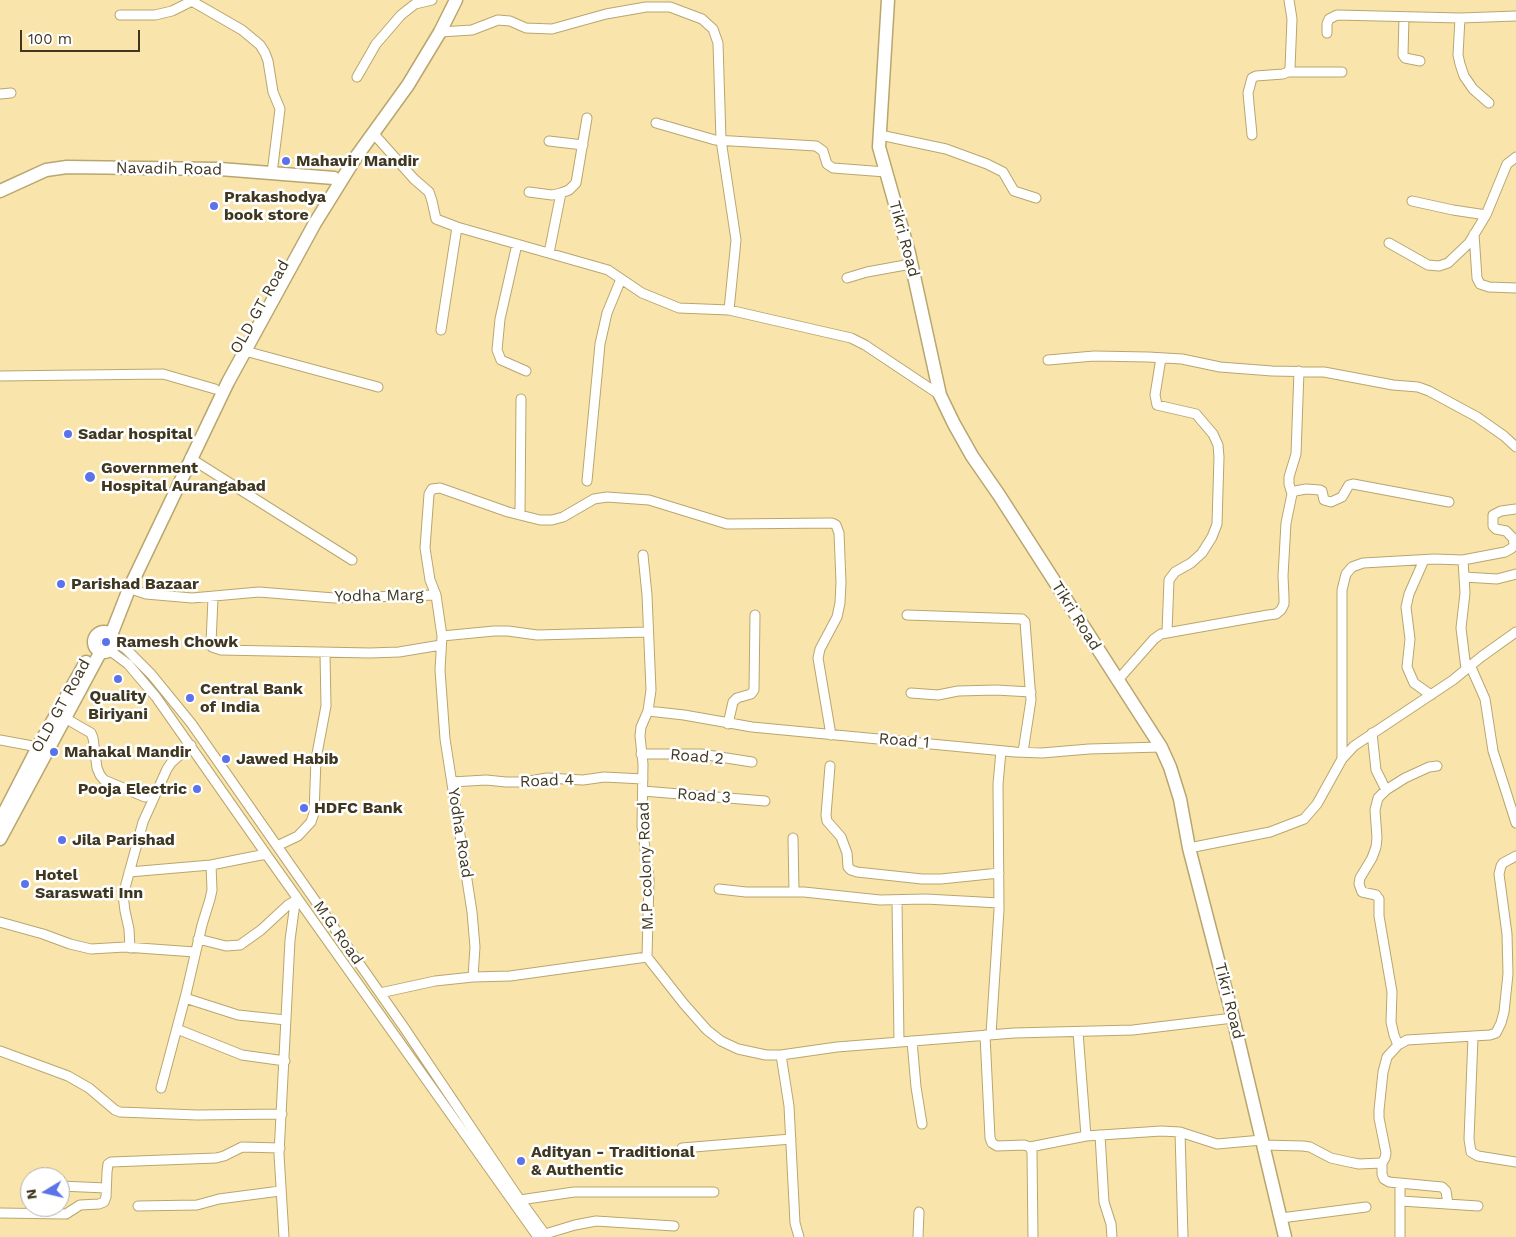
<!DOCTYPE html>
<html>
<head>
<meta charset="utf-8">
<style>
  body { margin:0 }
  #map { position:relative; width:1516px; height:1237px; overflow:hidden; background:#f9e5ab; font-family:"Work Sans",sans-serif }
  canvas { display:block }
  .north { position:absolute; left:20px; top:1167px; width:50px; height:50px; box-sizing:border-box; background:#fff; border:1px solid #b2afa6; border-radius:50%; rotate:261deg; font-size:14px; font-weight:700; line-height:20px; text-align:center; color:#3f3720 }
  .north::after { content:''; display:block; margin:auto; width:18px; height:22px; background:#5a73e9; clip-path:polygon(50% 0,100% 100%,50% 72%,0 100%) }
  .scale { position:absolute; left:20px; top:30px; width:120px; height:22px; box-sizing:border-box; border:2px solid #3f3720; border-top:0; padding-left:6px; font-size:15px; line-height:18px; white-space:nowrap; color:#3f3720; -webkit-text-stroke:4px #fff; paint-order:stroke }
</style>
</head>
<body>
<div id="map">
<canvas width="1516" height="1237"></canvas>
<div class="north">N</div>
<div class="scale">100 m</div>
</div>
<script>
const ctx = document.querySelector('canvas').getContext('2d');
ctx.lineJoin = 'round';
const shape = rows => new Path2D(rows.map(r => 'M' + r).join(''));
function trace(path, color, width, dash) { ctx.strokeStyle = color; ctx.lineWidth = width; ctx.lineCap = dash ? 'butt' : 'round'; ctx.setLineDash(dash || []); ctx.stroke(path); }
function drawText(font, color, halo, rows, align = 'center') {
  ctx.font = font + ' "Work Sans",sans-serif'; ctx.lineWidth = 5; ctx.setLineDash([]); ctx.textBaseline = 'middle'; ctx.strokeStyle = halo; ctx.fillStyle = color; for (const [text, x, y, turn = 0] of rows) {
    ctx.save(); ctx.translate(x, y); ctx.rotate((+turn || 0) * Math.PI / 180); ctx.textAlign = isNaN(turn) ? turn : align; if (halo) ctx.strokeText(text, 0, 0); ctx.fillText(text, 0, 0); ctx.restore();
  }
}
const street = shape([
  [190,0,242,30,260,45,265,53,268,61,273,92,280,109,272,173],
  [120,15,155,15,172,11,192,1],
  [1404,17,1403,55,1405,58,1420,61],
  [1460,18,1458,55,1460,64,1464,76,1473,89,1489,103],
  [440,32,472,30,498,20,510,21,526,28,552,29,606,14,646,7,670,7,702,19,713,29,718,43,721,140,736,240,729,310],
  [1327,33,1327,24,1329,19,1337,15,1460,18,1516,16],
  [1288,72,1342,72],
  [357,77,376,44,401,15,415,4,432,0],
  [0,94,11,93],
  [656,123,715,140,816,146,823,151,827,164,833,168,886,172],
  [373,133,414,179,429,192,432,201,436,219,457,227,608,270,642,293,679,308,729,310,851,338,865,345,940,395],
  [880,135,946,149,987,164,1003,172,1014,191,1036,198],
  [1252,135,1248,93,1252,78,1256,76,1283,74,1288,72,1290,68,1292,19,1289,0],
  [549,141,583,145],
  [529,192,552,195,561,193,569,190,576,183,587,118],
  [1412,201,1453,210,1486,215],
  [1474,234,1477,278,1480,284,1489,287,1516,288],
  [1389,243,1428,265,1439,266,1448,263,1469,243,1486,215,1507,164,1516,157],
  [517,244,500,319,497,350,501,360,526,371],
  [549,253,561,193],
  [847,278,867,272,911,264],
  [441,330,457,227],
  [245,351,378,387],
  [1161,358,1155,395,1157,405,1196,414,1213,434,1218,445,1219,457,1217,524,1212,537,1202,553,1191,563,1175,572,1169,580,1167,632],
  [1048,360,1094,356,1148,357,1182,359,1220,367,1272,371,1324,372,1393,385,1418,387,1429,391,1477,417,1504,436,1516,447],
  [0,376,163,374,215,389],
  [190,458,352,560],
  [587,481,600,344,607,313,621,279],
  [1292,494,1289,484,1289,477,1296,454,1299,371],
  [520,515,521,399],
  [1424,560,1409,594,1406,607,1410,639,1407,667,1414,683,1431,695],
  [1463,560,1465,593,1461,628,1466,669],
  [1464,577,1497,579,1516,574],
  [125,587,146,594,192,598,259,592,334,598,436,595,430,580,425,548,429,494,432,489,440,488,508,512,540,520,552,520,563,517,594,499,607,497,649,500,727,524,832,523,836,525,839,533,841,582,840,603,837,617,820,649,818,658,831,735],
  [213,598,211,643,212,647,221,650,370,653,399,652,441,645],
  [907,615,1022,619,1025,622,1031,700,1023,752],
  [442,636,494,631,508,631,537,635,648,632],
  [114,642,125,648,151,674,191,723,403,1026,520,1200,547,1237],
  [109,650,128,664,156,697,266,854,538,1237],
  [1470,665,1485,699,1493,751,1516,823],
  [1117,681,1154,639,1161,634,1268,615,1276,614,1281,610,1284,604,1284,597,1283,576,1286,523,1292,494,1295,491,1306,489,1320,490,1322,491,1324,500,1331,502,1342,497,1349,485,1353,484,1449,502],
  [911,693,938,695,958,691,996,690,1031,692],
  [648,711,684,715,752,727,1015,752,1042,753,1089,749,1161,747],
  [65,718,91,733,93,738,97,768,100,775,104,780,145,797],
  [728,724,733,702,737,698,751,694,754,690,755,615],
  [1372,733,1376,770,1386,790],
  [0,740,38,747],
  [641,754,701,754,752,762],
  [1342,759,1342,590,1346,574,1352,567,1363,563,1434,559,1463,560,1505,552,1512,548,1514,544,1513,538,1506,531,1496,529,1493,526,1493,515,1501,511,1516,509],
  [830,766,826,815,827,821,841,837,847,853,848,867,851,870,857,872,922,879,941,879,999,873],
  [452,782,486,780,506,782,524,782,547,778,583,780,604,777,643,779],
  [643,791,765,801],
  [793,838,794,891],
  [277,846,298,836,311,822,314,813,316,759,326,706,325,653],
  [1189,848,1270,832,1304,819,1317,804,1342,759,1354,746,1453,680,1481,657,1516,632],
  [129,872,211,865,266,854],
  [719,889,746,892,804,892,880,900,926,899,999,903],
  [897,901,899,1042],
  [0,922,43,934,70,944,91,949,125,947,195,952],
  [198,939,226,946,240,945,261,930,288,905,295,901],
  [130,948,129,929,125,911,123,895,143,822,167,769,171,763,191,745],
  [647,957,684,1004,707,1030,721,1041,738,1049,766,1055,781,1055,837,1047,1014,1033,1133,1030,1233,1018],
  [473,977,510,976,647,957,649,879,642,826,643,764,640,736,641,727,648,711,651,690,647,595,643,555],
  [380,993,435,981,473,977,475,947,472,912,445,739,440,670,442,636,436,595],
  [185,998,238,1015,286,1020],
  [177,1029,242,1055,285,1061],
  [1078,1032,1086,1136],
  [991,1034,999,910,998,784,1001,751],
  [985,1035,990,1138,992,1143,997,1146,1024,1145,1030,1147,1032,1152,1033,1237],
  [1473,1037,1469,1139,1471,1152,1478,1156,1516,1162],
  [912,1041,916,1087,922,1124],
  [1398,1045,1394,1035,1391,1022,1392,992,1379,916,1379,899,1376,895,1362,892,1359,884,1360,878,1372,858,1376,847,1377,838,1375,810,1378,798,1386,790,1405,778,1429,767,1437,766],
  [0,1051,68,1076,89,1088,115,1110,120,1112,197,1115,282,1114],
  [781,1055,789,1106,795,1223,799,1237],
  [161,1088,186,994,202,925,210,899,212,890,211,865],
  [1180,1132,1183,1237],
  [1100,1135,1104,1202,1111,1224,1112,1237],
  [1263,1145,1303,1146,1310,1147,1331,1158,1349,1162,1359,1164,1382,1163,1385,1158,1386,1153,1379,1118,1379,1110,1383,1072,1387,1057,1398,1045,1407,1040,1490,1035,1496,1033,1501,1023,1504,1012,1508,974,1507,934,1499,874,1501,866,1503,863,1516,856],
  [1030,1147,1086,1136,1161,1131,1180,1132,1217,1144,1262,1140],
  [682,1148,791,1139],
  [1382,1163,1382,1174,1384,1179,1389,1182,1442,1187,1446,1191,1448,1204],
  [1400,1183,1400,1237],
  [60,1186,106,1188],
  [520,1200,574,1192,714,1192],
  [1401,1201,1478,1206],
  [138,1206,197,1205,219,1199,280,1191],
  [0,1213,66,1214,80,1205,99,1204,104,1202,106,1197,107,1172,108,1164,111,1162,216,1158,224,1156,242,1147,280,1148],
  [1281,1218,1366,1207],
  [545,1234,575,1225,596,1221,674,1226],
  [284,1237,279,1154,290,940,296,896],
  [918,1237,919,1212]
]);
const secondary = shape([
  [888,0,879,147,909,253,940,395,954,424,972,456,999,495,1161,747,1170,767,1180,799,1189,848,1233,1018,1285,1237],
  [0,191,46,170,67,167,220,169,334,178,340,182],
  '94 642a10 10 0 1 1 20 0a10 10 0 1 1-20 0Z',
  [111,635,129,589,228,382,315,223,356,157,408,85,440,32,456,0],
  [0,821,38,747,86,662],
  [0,839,101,651]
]);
trace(street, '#b9a66f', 11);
trace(secondary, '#b9a66f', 15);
trace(street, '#fff', 9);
trace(secondary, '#fff', 12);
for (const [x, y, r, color] of [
  [286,161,5,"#5a73e9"],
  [214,206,5,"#5a73e9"],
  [68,434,5,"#5a73e9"],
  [90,477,6,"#5a73e9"],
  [61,584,5,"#5a73e9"],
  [106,642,5,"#5a73e9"],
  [118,679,5,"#5a73e9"],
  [190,698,5,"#5a73e9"],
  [54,752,5,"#5a73e9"],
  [226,759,5,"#5a73e9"],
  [197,789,5,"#5a73e9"],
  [304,808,5,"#5a73e9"],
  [62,840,5,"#5a73e9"],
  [25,884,5,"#5a73e9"],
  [521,1161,5,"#5a73e9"]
]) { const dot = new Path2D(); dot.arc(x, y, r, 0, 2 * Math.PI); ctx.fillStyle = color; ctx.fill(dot); trace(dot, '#fff', 2); }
drawText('bold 16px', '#3f3720', '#fff', [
  ["Mahavir Mandir",296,161],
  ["Prakashodya",224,197],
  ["book store",224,215],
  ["Sadar hospital",78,434],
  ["Government",101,468],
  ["Hospital Aurangabad",101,486],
  ["Parishad Bazaar",71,584],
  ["Ramesh Chowk",116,642],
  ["Central Bank",200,689],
  ["of India",200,707],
  ["Quality",118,696,"center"],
  ["Biriyani",118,714,"center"],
  ["Mahakal Mandir",64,752],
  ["Jawed Habib",236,759],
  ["Pooja Electric",187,789,"right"],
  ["HDFC Bank",314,808],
  ["Jila Parishad",72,840],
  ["Hotel",35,875],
  ["Saraswati Inn",35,893],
  ["Adityan - Traditional",531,1152],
  ["& Authentic",531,1170]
], 'left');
drawText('16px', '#3f3720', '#fff', [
  ["Navadih Road",169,169,1],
  ["Tikri Road",904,239,75],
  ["OLD GT Road",260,307,-61],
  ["Yodha Marg",379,596,-1],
  ["Tikri Road",1076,616,58],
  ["OLD GT Road",61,706,-61],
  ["Road 1",904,741,5],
  ["Road 2",697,757,5],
  ["Road 4",547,781,-2],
  ["Road 3",704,796,4],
  ["Yodha Road",460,833,81],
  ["M.P colony Road",646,866,-92],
  ["M.G Road",338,933,55],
  ["Tikri Road",1229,1001,76]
]);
</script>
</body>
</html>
